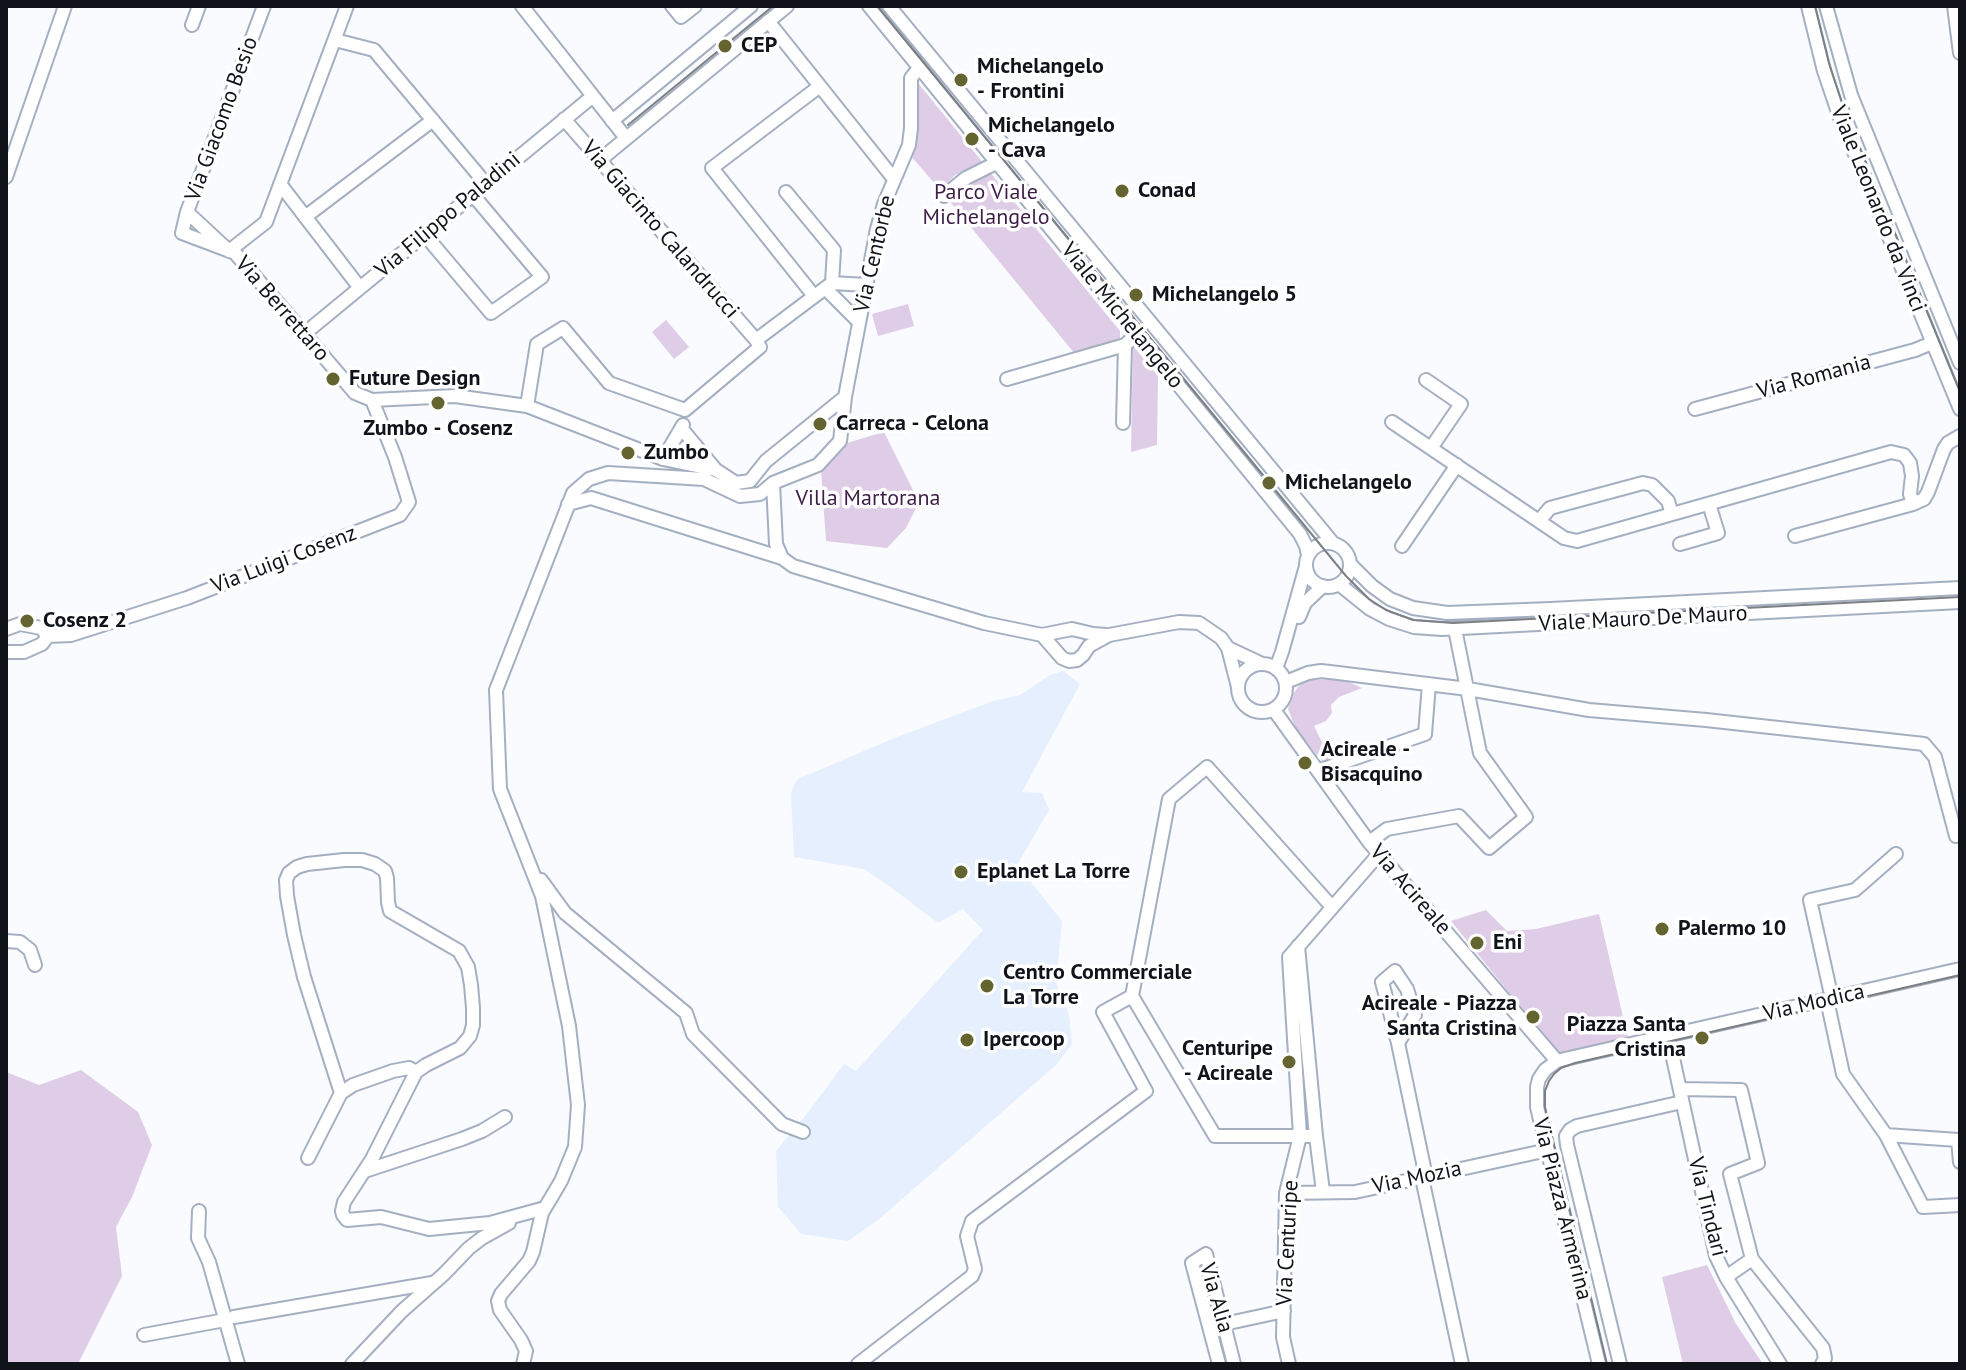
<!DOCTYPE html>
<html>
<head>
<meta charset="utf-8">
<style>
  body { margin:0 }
  #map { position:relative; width:1966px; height:1370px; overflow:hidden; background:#f9fbff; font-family:"PT Sans",sans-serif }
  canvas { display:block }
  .frame { position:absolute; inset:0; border:8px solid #10141a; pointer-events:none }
</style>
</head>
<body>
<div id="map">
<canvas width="1966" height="1370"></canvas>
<div class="frame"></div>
</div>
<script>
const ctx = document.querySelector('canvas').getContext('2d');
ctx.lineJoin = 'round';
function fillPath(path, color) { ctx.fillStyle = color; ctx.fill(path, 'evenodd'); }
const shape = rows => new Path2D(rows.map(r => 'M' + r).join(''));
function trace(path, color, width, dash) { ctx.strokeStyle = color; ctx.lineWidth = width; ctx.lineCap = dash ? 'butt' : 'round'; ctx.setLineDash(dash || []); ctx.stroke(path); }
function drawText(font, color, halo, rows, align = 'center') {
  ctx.font = font + ' "PT Sans",sans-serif'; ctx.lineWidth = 7; ctx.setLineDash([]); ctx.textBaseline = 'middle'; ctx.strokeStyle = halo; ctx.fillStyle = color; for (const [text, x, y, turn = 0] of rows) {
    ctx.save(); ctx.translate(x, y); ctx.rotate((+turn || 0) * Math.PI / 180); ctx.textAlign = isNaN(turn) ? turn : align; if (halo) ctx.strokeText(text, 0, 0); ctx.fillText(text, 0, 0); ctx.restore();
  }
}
fillPath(shape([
  [1063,671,1080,684,1022,792,1042,793,1049,810,1017,865,1062,921,1056,983,1069,1014,1072,1044,1057,1064,878,1220,848,1241,801,1234,778,1207,776,1151,809,1111,844,1064,856,1071,983,930,963,909,938,923,888,885,864,869,794,857,791,795,793,787,798,779,897,737,993,701,1020,695,1050,675]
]), '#e5effe');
fillPath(shape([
  [918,83,984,164,955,175,940,190,911,156,915,144,917,132,916,95],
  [989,171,1120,331,1120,339,1117,342,1075,354,947,198],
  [908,304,914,326,878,336,872,314],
  [666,320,689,347,674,359,652,332],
  [1133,346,1158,375,1157,445,1131,452],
  [884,432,919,502,906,528,887,548,826,541,821,470,847,443],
  [1342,679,1362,688,1339,697,1331,705,1332,713,1326,721,1314,726,1322,742,1332,753,1325,765,1296,729,1288,709,1291,697,1298,687,1305,680],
  [1486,910,1507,931,1536,929,1599,914,1628,1038,1564,1053,1557,1052,1451,921],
  [81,1070,138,1112,152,1145,132,1197,116,1227,122,1276,78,1364,6,1364,6,1072,39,1085],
  [1707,1265,1736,1324,1763,1364,1683,1364,1662,1277]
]), '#dfcce7');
const minor = shape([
  [264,6,187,212,182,233,235,253,355,393,372,400,455,396,527,406,663,459,716,470],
  [522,6,626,138],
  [672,6,681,17,695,6],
  [869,6,1300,534,1306,546,1308,555],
  [889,6,1333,543],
  [1808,6,1824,71,1840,118,1960,409],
  [1826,6,1851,95,1960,363],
  [1954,6,1960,53],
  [768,21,894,179],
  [192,25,199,6],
  [335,40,374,50,486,184],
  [564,119,756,340],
  [612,121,751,6],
  [600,160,787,6],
  [6,177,65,6],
  [280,184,360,288],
  [786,192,834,250,832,283],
  [944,196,966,178,996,163],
  [187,212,229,251,266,222,347,6],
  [305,217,433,120],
  [425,235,491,313,542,277,473,195],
  [825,288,859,322],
  [814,296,712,168,820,86],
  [304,334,593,96],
  [756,340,832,283,866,285],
  [1007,379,1125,345,1137,334],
  [1426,380,1461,404,1431,448],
  [527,406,537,344,563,328,609,383,685,410,760,347,756,340],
  [1695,409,1915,350,1932,343],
  [1392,422,1564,538,1577,541,1891,452,1904,455,1910,463,1912,476,1910,494,1913,504],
  [1123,423,1125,345],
  [682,429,716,470,736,483,750,481,766,461,845,397],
  [663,459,683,425],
  [773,483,776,544,782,558],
  [568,504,591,498,782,558,793,566,984,623,1042,635,1062,658,1069,661,1077,660,1083,655,1089,646,1109,635,1179,622,1199,623,1221,638,1228,648,1238,687],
  [1539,521,1550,508,1643,483,1652,485,1668,501,1672,514],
  [1795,536,1913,504,1924,499,1928,492,1944,449,1948,443,1960,436],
  '1306 565a22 22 0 1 1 44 0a22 22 0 1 1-44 0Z',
  [1680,544,1718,533,1709,504],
  [1402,546,1457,465],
  [1350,564,1372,586,1390,599,1413,608,1447,613,1551,609,1960,588],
  [1339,584,1370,609,1389,619,1414,627,1442,629,1960,602],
  [1299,617,1305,603,1323,586],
  [6,629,20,624,41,628,48,636],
  [1042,635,1072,629,1093,634,1106,635],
  [1228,648,1262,664],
  [6,652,24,652,42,644,48,636,71,635,187,598,400,515,409,502,395,457,372,400],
  '1238 688a24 24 0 1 1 48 0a24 24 0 1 1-48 0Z',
  [1276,668,1282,652,1306,566],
  [1286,682,1308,673,1321,671,1338,673,1468,689,1589,710,1706,720,1924,744,1935,757,1956,836,1960,835],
  [1274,710,1369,842,1557,1061],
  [1318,771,1425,734,1429,684],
  [1369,842,1387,829,1459,816,1489,848,1526,817,1480,753,1455,629],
  [541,880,565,913,686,1013,693,1034,782,1124,803,1132],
  [6,941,20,942,30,950,35,965],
  [1132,996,1169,799,1207,767,1332,907],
  [1832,999,1810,900,1855,890,1896,854],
  [1827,1000,1843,1074,1886,1135,1923,1207,1960,1205],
  [1668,1035,1716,1256,1726,1277,1780,1364],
  [1398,1043,1382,982,1395,971,1407,989,1415,1015,1398,1043,1426,1177],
  [416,1072,409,1068,393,1071,353,1085,341,1093,304,977,294,935,287,896,286,880,289,873,297,867,307,864,344,860,362,860,375,864,385,871,387,878,388,902,390,911,459,951,468,967,471,985,473,1008,473,1025,470,1036,460,1048,426,1065,416,1072,372,1159,344,1202,342,1211,343,1215,347,1220,381,1217,429,1229,490,1223,545,1208],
  [1680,1089,1741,1090,1758,1163,1730,1174,1752,1259,1823,1348,1825,1358,1822,1364],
  [1886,1135,1958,1140,1960,1162],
  [1316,1136,1323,1192],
  [308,1158,341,1093],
  [365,1171,462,1139,482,1131,505,1117],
  [1422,1178,1462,1364],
  [1286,1193,1355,1192,1548,1150],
  [199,1211,198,1238,209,1262,238,1364],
  [1726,1277,1752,1259],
  [234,1317,432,1283],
  [1224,1324,1284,1311],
  [144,1335,225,1320],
  [352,1364,402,1311,444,1274,469,1248,482,1238,509,1223],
  [523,1364,526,1351,521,1340,500,1310,498,1301,501,1294,529,1261,533,1252,542,1213,561,1181,575,1147,578,1105,569,1026,542,896,500,789,496,690,573,493,589,479,608,473,704,479,740,496,760,494,773,483,818,465,840,441,845,397,877,229,884,204,909,145,911,128,911,78,919,68],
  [858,1364,972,1276,975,1269,967,1236,972,1221,1146,1091,1103,1012,1132,996,1215,1136,1316,1136,1298,946],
  [1219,1364,1192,1263,1206,1254,1234,1364],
  [1289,1364,1283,1337,1286,1193,1300,1136,1289,957,1379,854],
  [1599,1364,1537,1107,1537,1087,1539,1079,1545,1070,1557,1061,1565,1059,1960,969],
  [1620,1364,1567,1145,1566,1136,1570,1130,1577,1126,1682,1102]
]);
trace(minor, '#a4b0c1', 16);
trace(minor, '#fff', 12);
trace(shape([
  [877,6,1346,576,1369,599,1386,610,1413,620,1453,623,1960,597],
  [1815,6,1829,63,1844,109,1960,392],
  [628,125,773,6],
  [1607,1364,1545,1107,1545,1091,1549,1081,1554,1074,1561,1068,1575,1063,1960,975]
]), '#7c8085', 2);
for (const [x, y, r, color] of [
  [725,46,8,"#646431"],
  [961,80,8,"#646431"],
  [972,139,8,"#646431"],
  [1122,191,8,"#646431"],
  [1136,295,8,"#646431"],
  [333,379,8,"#646431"],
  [438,403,8,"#646431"],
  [820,424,8,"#646431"],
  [628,453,8,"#646431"],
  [1269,483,8,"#646431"],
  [27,621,8,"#646431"],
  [1305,763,8,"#646431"],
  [961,872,8,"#646431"],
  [1662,929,8,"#646431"],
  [1477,943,8,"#646431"],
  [987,986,8,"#646431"],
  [1533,1017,8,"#646431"],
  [1702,1038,8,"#646431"],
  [967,1040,8,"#646431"],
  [1289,1062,8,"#646431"]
]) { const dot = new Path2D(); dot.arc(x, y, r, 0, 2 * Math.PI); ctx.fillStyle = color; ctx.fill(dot); trace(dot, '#fff', 3); }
drawText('bold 22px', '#10141a', '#fff', [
  ["CEP",741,46],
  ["Michelangelo",977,67],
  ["- Frontini",977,92],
  ["Michelangelo",988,126],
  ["- Cava",988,151],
  ["Conad",1138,191],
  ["Michelangelo 5",1152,295],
  ["Future Design",349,379],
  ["Carreca - Celona",836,424],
  ["Zumbo - Cosenz",438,429,"center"],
  ["Zumbo",644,453],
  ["Michelangelo",1285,483],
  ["Cosenz 2",43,621],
  ["Acireale -",1321,750],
  ["Bisacquino",1321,775],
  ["Eplanet La Torre",977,872],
  ["Palermo 10",1678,929],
  ["Eni",1493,943],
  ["Centro Commerciale",1003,973],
  ["La Torre",1003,998],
  ["Acireale - Piazza",1517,1004,"right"],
  ["Santa Cristina",1517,1029,"right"],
  ["Piazza Santa",1686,1025,"right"],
  ["Cristina",1686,1050,"right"],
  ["Ipercoop",983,1040],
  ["Centuripe",1273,1049,"right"],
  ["- Acireale",1273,1074,"right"]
], 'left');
drawText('22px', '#10141a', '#fff', [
  ["Via Giacomo Besio",222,119,-70],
  ["Viale Leonardo da Vinci",1878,209,68],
  ["Via Filippo Paladini",448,215,-40],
  ["Via Giacinto Calandrucci",660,230,49],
  ["Via Centorbe",875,254,-77],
  ["Via Berrettaro",282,309,49],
  ["Viale Michelangelo",1122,316,51],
  ["Via Romania",1814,377,-15],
  ["Via Luigi Cosenz",284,560,-21],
  ["Viale Mauro De Mauro",1643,619,-3],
  ["Via Acireale",1410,890,49],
  ["Via Modica",1814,1003,-13],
  ["Via Mozia",1417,1178,-12],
  ["Via Tindari",1707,1207,76],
  ["Via Piazza Armerina",1562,1209,76],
  ["Via Centuripe",1288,1243,-87],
  ["Via Alia",1216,1298,74]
]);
drawText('22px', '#3d1d48', '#fff', [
  ["Parco Viale",986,193],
  ["Michelangelo",986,218],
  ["Villa Martorana",868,499]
]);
</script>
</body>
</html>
